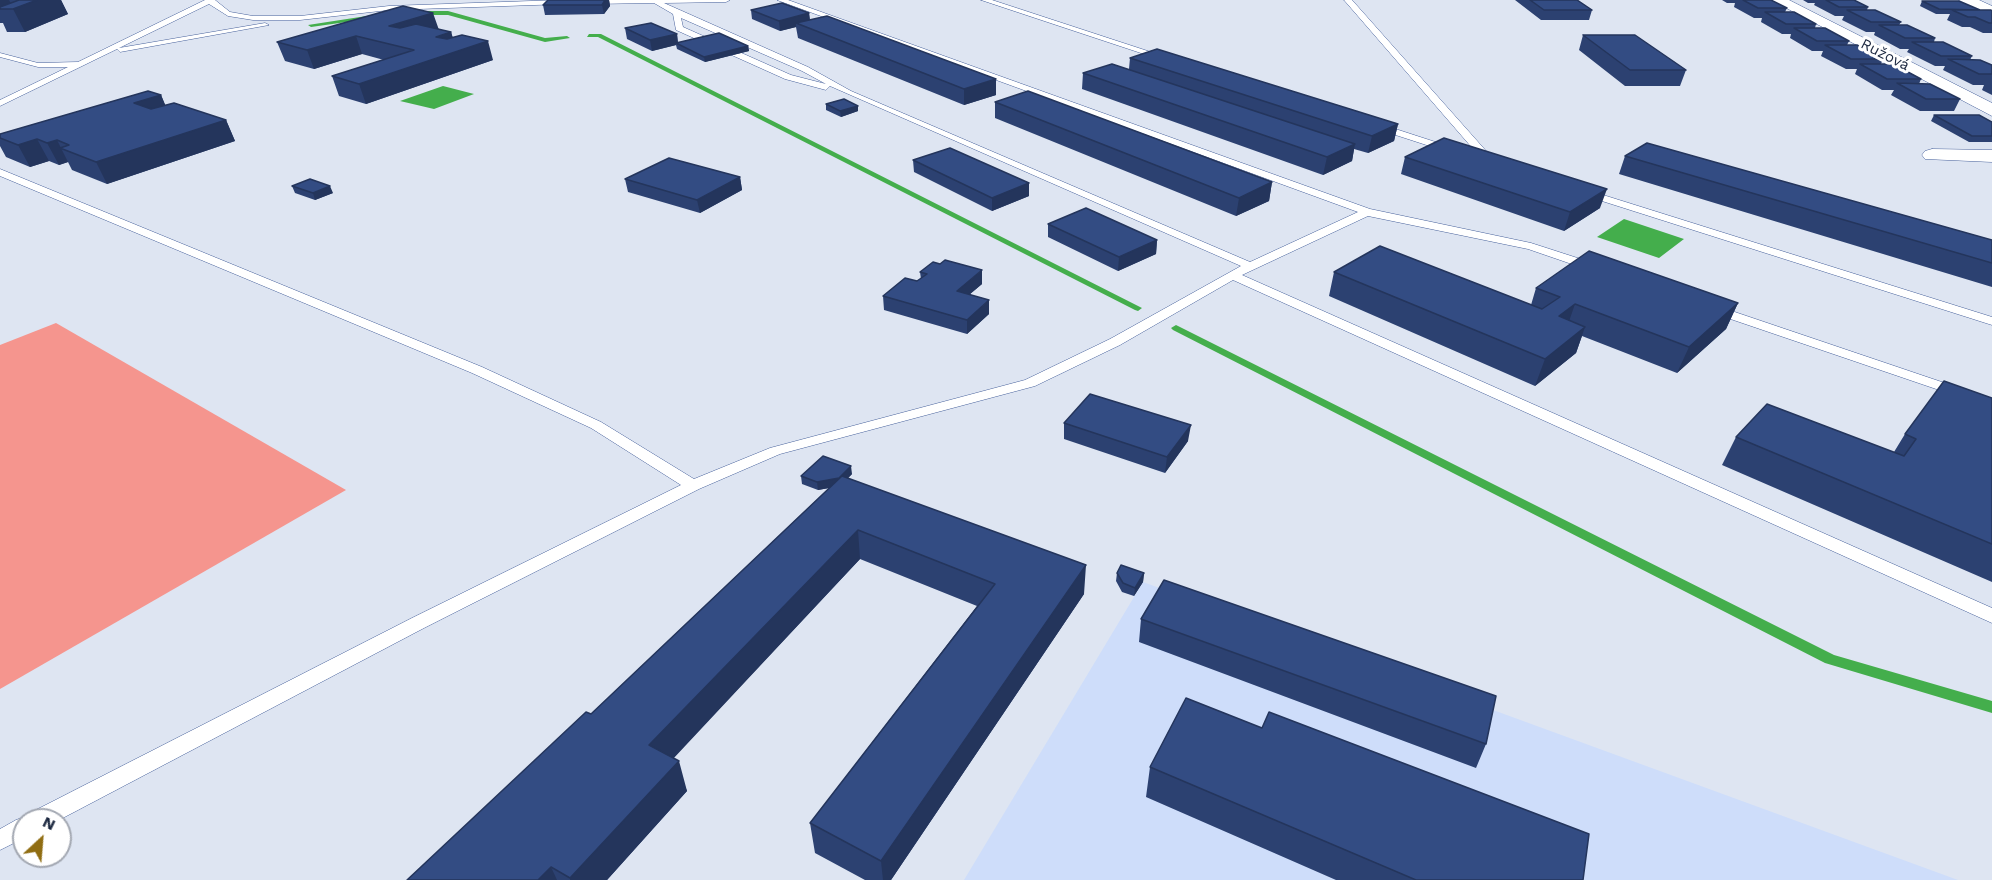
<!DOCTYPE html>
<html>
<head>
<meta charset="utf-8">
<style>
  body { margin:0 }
  #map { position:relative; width:1992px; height:880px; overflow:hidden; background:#dee5f2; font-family:"Work Sans",sans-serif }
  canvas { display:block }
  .north { position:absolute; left:12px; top:808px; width:60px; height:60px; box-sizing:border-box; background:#fff; border:2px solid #a3a8b2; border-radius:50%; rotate:26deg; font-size:16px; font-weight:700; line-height:24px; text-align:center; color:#1a263e }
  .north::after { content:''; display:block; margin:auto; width:21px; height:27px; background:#906d12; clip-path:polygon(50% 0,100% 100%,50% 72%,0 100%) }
</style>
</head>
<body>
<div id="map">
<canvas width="1992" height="880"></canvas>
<div class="north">N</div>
</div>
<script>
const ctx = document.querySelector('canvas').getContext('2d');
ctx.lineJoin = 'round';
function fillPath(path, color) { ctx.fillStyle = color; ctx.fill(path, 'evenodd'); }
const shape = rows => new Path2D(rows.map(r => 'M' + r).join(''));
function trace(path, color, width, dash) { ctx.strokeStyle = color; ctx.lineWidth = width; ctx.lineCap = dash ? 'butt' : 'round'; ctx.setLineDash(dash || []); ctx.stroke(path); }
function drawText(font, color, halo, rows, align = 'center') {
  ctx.font = font + ' "Work Sans",sans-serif'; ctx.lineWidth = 6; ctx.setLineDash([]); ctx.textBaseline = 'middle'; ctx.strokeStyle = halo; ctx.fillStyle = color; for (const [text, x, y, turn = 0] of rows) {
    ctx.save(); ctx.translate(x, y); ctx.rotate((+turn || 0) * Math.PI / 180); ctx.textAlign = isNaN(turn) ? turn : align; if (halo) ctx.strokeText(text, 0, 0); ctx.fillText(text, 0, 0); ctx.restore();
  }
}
fillPath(shape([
  [1143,582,1958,880,964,880]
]), '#ceddfa');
fillPath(shape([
  [56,323,346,490,0,689,0,345]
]), '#f5958e');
fillPath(shape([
  [443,86,474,94,434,109,400,101],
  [1624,219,1684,239,1659,258,1597,237]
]), '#44ae4c');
fillPath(shape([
  [448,11,545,38,567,36,570,38,545,42,448,15,421,15,418,13,421,11,448,11],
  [373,15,375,18,311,27,308,25,373,15],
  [589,34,601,34,1142,308,1138,311,1135,310,598,37,587,37,589,34],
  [1176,325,1834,655,1992,701,1992,713,1825,663,1173,330,1171,328,1176,325]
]), '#44ae4c');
const lane = shape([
  [205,0,215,0,230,12,253,16,300,16,389,6,560,0,568,2,564,4,389,10,300,20,253,20,228,16,209,4,119,48,265,23,269,25,120,52,117,49,0,106,0,100,68,67,38,67,0,57,0,53,38,63,78,62,205,0],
  [588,0,730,0,726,2,664,3,808,67,851,91,1250,262,1358,212,777,0,788,0,1370,209,1531,243,1596,264,1596,270,1592,271,1528,249,1368,216,1242,275,1992,608,1992,623,1233,280,1120,345,1035,386,780,454,699,489,424,628,59,820,24,820,24,838,0,850,0,829,16,820,24,817,28,819,30,813,412,618,681,485,591,428,472,373,0,176,0,169,482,367,601,422,694,479,770,448,1025,380,1110,339,1241,266,830,86,826,90,785,79,676,30,673,14,654,3,591,4,588,0],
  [681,18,802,71,826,84,791,75,683,27,681,18],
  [981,0,992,0,1169,58,1162,60,981,0],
  [1344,0,1352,0,1495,161,1495,165,1487,165,1344,0],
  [1377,123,1454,148,1456,150,1448,152,1374,128,1372,126,1377,123],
  [1584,189,1992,317,1992,325,1580,194,1580,190,1584,189],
  [1714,305,1992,399,1992,408,1710,312,1708,309,1710,306,1714,305]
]);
const street = shape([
  [1771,0,1789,0,1992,103,1992,116,1771,0],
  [1959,0,1979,0,1992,6,1992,16,1961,3,1959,0],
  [1932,149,1992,150,1992,162,1925,159,1922,155,1925,151,1932,149]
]);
trace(lane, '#47619b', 1);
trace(street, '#47619b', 1);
fillPath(lane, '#fff');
fillPath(street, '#fff');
fillPath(shape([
  [0,0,61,0,68,14,25,32,7,32,3,23,0,23],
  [548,0,609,0,610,6,604,14,545,15,543,5],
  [1515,0,1577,0,1592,10,1589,20,1541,20],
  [1722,0,1771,0,1787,8,1785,12,1816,24,1815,28,1849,41,1847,45,1883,59,1881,64,1921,79,1919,84,1960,99,1954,111,1920,111,1891,95,1894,90,1882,90,1855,74,1857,69,1846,69,1821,56,1823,51,1812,51,1790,38,1791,34,1782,34,1761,22,1762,18,1754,18,1734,7,1735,3,1727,3],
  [1803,0,1854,0,1868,7,1867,10,1901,22,1899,25,1935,38,1934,42,1972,56,1970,60,1992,65,1992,95,1982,90,1984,85,1973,85,1943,70,1945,66,1935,66,1907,52,1909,49,1900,49,1874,35,1875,32,1866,32,1842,20,1844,16,1835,16,1814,5,1815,3,1808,3],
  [1922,1,1980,10,1992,11,1992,33,1983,33,1970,27,1962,27,1947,20,1950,14,1936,14,1920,6],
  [751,10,809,13,810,20,996,95,964,105,798,38,796,27,780,31,752,19],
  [625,28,677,34,678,43,748,46,749,51,705,62,677,49,676,45,652,51,627,39],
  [438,29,451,32,453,38,493,60,366,104,339,96,332,76,384,60,362,54,314,69,285,61,277,42],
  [1583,35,1686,70,1680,86,1625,86,1579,50],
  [1130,58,1398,124,1394,141,1368,153,1354,149,1352,161,1323,175,1082,89,1083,73,1129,69],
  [161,95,165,105,226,120,235,141,107,184,72,170,68,162,59,165,49,161,30,167,6,157,0,146,0,134],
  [995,102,1272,182,1269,201,1236,216,995,118],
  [826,104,858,106,858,111,841,117,826,110],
  [1934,115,1992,122,1992,142,1969,142,1931,121],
  [1625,156,1992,240,1992,287,1619,174],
  [1405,157,1600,208,1564,231,1401,174],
  [913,160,1029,196,992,211,914,172],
  [740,177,742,190,700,213,628,192,625,179],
  [292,186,333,193,315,200,295,193],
  [1048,224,1157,240,1156,254,1118,271,1048,237],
  [920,272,982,284,970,294,989,314,967,334,884,310,883,296,917,281,921,279],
  [1334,272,1531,305,1536,288,1738,303,1726,329,1677,373,1582,336,1576,353,1535,386,1329,296],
  [1992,398,1992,582,1722,465,1736,437,1894,452,1905,434],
  [1064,423,1188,441,1165,473,1064,439],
  [852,474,848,478,1084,594,891,880,865,880,815,853,810,823,977,606,860,559,673,758,687,791,607,880,407,880,591,714,829,488,818,490,802,484,801,476],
  [1117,573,1144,573,1143,582,1134,596,1122,592,1116,581],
  [1141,619,1486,744,1476,768,1139,642],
  [1262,728,1583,880,1336,880,1146,797,1150,767]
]), '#2c4171');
fillPath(shape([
  [0,0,9,0,14,9,37,0,61,0,68,14,25,32,13,9,0,9],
  [605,0,609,0,610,6,604,14,602,5],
  [433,13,439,30,395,44,389,26],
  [809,13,810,23,796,23,796,27,780,31,779,21],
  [451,32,456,50,436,37],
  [677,34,678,45,676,43,676,45,652,51,650,40],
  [356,36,362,54,314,69,307,50],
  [488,41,493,60,366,104,359,84],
  [748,46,749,51,705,62,704,57],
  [996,79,996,95,964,105,964,89],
  [161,95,170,116,134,103],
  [858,106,858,111,841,117,840,111],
  [226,120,235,141,107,184,96,162],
  [1398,124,1394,141,1368,153,1372,136],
  [37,139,49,161,30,167,18,145],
  [57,140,68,162,59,165,47,143],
  [1355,144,1352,161,1323,175,1327,157],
  [740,177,742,190,700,213,697,200],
  [1272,182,1269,201,1236,216,1239,198],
  [1029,183,1029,196,992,211,992,198],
  [330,186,333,193,315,200,313,193],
  [1607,189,1600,208,1564,231,1570,212],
  [1157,240,1156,254,1118,271,1119,257],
  [982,270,982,284,957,305,957,291],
  [989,300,989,314,967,334,967,320],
  [1738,303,1726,329,1677,373,1689,347],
  [1575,304,1566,330,1559,316],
  [1585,327,1576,353,1535,386,1545,359],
  [1191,425,1188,441,1165,473,1167,457],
  [851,466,852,474,840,486,818,490,817,482],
  [858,530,860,559,658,775,649,745],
  [1086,565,1084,594,891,880,883,880,881,861],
  [1144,573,1143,582,1134,596,1135,588],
  [679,761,687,791,607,880,570,880,570,878],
  [551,867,557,880,538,880]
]), '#24355c');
const building = shape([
  [19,0,37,0,13,9,0,9,0,7,19,0],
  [548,0,605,0,602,5,543,5,548,0],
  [1530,0,1577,0,1592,10,1544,10,1530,0],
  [1743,0,1771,0,1787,8,1758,8,1743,0],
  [1826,0,1854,0,1868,7,1839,7,1826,0],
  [1922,1,1959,1,1980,10,1939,9,1922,1],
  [782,3,809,13,779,21,751,10,782,3],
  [403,6,433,13,389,26,400,28,416,24,451,32,436,37,447,39,462,35,488,41,359,84,332,76,414,50,356,36,307,50,277,42,403,6],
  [1847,10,1875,10,1901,22,1871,22,1847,10],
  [1952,10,1991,10,1992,11,1992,23,1989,23,1975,17,1968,17,1952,10],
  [1765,12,1794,12,1816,24,1786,24,1765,12],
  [827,16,996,79,964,89,796,23,827,16],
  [651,23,677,34,650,40,625,28,651,23],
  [1879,25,1907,25,1935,38,1905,38,1879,25],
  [1794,28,1825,28,1849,41,1817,41,1794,28],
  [719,33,748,46,704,57,676,43,719,33],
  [1583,35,1635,35,1686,70,1630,70,1583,35],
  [1912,42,1943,42,1972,56,1941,56,1912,42],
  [1825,45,1857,45,1883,59,1851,59,1825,45],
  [1157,49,1398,124,1372,136,1130,58,1157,49],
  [1948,59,1980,60,1992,65,1992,74,1979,74,1948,59],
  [1112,64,1355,144,1327,157,1083,73,1112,64],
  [1860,64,1893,64,1921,79,1887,79,1860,64],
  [1897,83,1930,84,1960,99,1926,99,1897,83],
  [148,91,161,95,134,103,151,109,174,103,226,120,96,162,60,148,69,145,57,140,47,143,37,139,18,145,0,138,0,134,148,91],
  [1028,91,1272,182,1239,198,995,102,1028,91],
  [844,99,858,106,840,111,826,104,844,99],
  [1934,115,1979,115,1992,122,1992,136,1972,136,1934,115],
  [1444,138,1607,189,1570,212,1405,157,1444,138],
  [1647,143,1992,240,1992,263,1625,156,1647,143],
  [950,148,1029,183,992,198,913,160,950,148],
  [669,158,740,177,697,200,625,179,669,158],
  [310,179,330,186,313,193,292,186,310,179],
  [1086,208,1157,240,1119,257,1048,224,1086,208],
  [1380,246,1542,309,1560,297,1536,288,1589,251,1738,303,1689,347,1575,304,1559,316,1585,327,1545,359,1334,272,1380,246],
  [945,260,982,270,957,291,989,300,967,320,883,296,905,278,917,281,927,274,920,272,933,262,940,264,945,260],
  [1944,381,1992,398,1992,544,1736,437,1767,404,1904,456,1916,439,1905,434,1944,381],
  [1090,394,1191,425,1167,457,1064,423,1090,394],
  [823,456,851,466,839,478,817,482,801,476,823,456],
  [842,476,1086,565,881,861,810,823,995,584,858,530,649,745,679,761,570,878,551,867,538,880,407,880,586,712,591,714,842,476],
  [1121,565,1144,573,1135,588,1123,583,1117,573,1121,565],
  [1164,580,1496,696,1486,744,1141,619,1164,580],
  [1186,698,1262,728,1269,712,1589,834,1583,880,1416,880,1150,767,1186,698]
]);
fillPath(building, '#334c83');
trace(building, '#24355c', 1.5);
drawText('15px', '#1a263e', '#fff', [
  ["Ružová",1885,55,27]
]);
</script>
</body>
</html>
